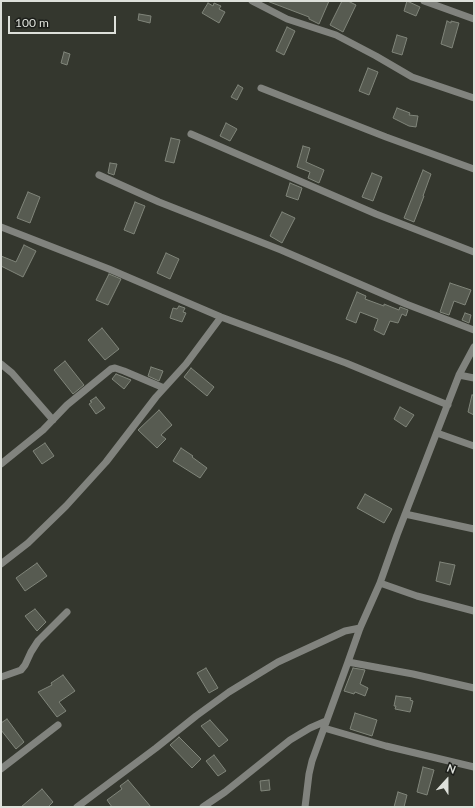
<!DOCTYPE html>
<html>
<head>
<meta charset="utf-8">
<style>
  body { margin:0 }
  #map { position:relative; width:475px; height:808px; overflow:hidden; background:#34372e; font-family:Lato,sans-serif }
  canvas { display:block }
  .frame { position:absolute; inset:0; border:2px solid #dde0da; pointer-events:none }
  .north { position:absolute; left:427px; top:760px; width:40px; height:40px; -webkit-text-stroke:3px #1c1e1a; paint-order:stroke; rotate:21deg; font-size:11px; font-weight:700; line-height:16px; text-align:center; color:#dde0da }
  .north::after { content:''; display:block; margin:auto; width:14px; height:18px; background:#dde0da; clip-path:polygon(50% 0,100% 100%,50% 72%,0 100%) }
  .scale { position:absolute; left:8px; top:16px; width:108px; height:18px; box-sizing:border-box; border:2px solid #dde0da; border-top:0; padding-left:5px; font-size:12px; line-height:14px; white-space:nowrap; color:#dde0da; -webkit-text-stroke:3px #1c1e1a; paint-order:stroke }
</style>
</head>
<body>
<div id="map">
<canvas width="475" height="808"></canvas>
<div class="frame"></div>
<div class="north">N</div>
<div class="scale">100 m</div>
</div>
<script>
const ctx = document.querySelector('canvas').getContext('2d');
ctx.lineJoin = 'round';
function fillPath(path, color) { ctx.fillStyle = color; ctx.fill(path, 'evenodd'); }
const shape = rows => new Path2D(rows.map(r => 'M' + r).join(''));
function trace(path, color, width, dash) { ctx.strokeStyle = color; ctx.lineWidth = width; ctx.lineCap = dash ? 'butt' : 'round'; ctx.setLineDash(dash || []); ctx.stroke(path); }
const building = shape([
  [267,1,329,1,319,24,309,19,309,17,267,1],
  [342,1,348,1,356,5,343,32,330,25,342,1],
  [407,1,420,7,416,16,404,11,407,1],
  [208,3,213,6,214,3,221,6,219,9,225,12,219,23,202,13,208,3],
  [139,14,151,16,150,23,138,20,139,14],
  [447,21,451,23,451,21,459,23,452,48,441,44,447,21],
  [287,27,295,31,284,55,276,51,287,27],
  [397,35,407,38,402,55,392,52,397,35],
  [64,52,70,54,67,65,61,63,64,52],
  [368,68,378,72,369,95,359,91,368,68],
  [238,85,243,88,237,100,231,97,238,85],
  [397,108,410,113,409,115,418,116,416,127,409,126,393,118,397,108],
  [226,123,237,129,230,141,220,136,226,123],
  [171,138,180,140,174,163,165,161,171,138],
  [303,146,310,148,306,162,324,170,319,183,308,178,310,172,297,167,303,146],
  [110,163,117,164,114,175,108,173,110,163],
  [423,170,431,174,423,196,424,196,414,222,404,218,423,170],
  [372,173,382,177,373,201,362,197,372,173],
  [290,183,302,188,298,200,286,196,290,183],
  [28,192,40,197,30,223,17,218,28,192],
  [135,202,145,206,134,234,124,230,135,202],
  [282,212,295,218,282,243,270,236,282,212],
  [24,245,36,251,23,277,1,266,1,256,16,262,24,245],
  [166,253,179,259,170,279,157,273,166,253],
  [109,274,121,279,108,305,96,300,109,274],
  [450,283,471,290,465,305,454,301,449,315,440,312,450,283],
  [357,292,366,296,365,299,384,306,384,304,399,310,400,307,408,310,406,316,402,314,398,323,390,321,384,335,374,330,378,319,360,312,356,323,346,319,357,292],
  [179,306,185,308,183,312,186,313,182,322,170,318,173,308,177,309,179,306],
  [465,313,471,315,469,323,462,320,465,313],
  [102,328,119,349,105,360,88,340,102,328],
  [65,361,84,385,73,394,54,370,65,361],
  [151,367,163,371,159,381,148,376,151,367],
  [191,368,214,387,207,396,184,377,191,368],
  [116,374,131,380,124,389,112,379,116,374],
  [472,395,474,395,474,415,468,412,472,395],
  [96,397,105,408,96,414,89,404,92,402,90,401,96,397],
  [400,407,414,415,406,427,394,419,400,407],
  [159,410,172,425,161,435,166,439,157,448,138,430,159,410],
  [45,443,54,456,42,464,33,451,45,443],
  [181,448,193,456,192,457,207,468,200,478,173,461,181,448],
  [365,494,392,509,384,523,357,508,365,494],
  [440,562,455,565,450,585,436,581,440,562],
  [37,563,47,576,25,591,16,578,37,563],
  [35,609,46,622,37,631,25,616,35,609],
  [206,668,218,688,209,693,197,673,206,668],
  [353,668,365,670,360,684,368,688,365,696,355,692,354,694,344,691,353,668],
  [63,675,75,691,59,702,66,711,57,717,38,692,52,685,51,683,63,675],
  [396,696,411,698,410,700,413,701,410,712,395,709,396,706,394,706,396,696],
  [355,713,377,720,372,736,350,729,355,713],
  [7,719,24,742,16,749,1,730,1,723,7,719],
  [210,720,228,740,219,747,201,726,210,720],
  [179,737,201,759,192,768,170,745,179,737],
  [214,755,226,771,218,776,206,761,214,755],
  [423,767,434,770,427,795,417,792,423,767],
  [128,780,151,807,112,807,107,800,122,789,120,786,128,780],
  [269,780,270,790,261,791,260,781,269,780],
  [42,789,53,802,48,807,21,807,42,789],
  [398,792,407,795,404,807,394,807,398,792]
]);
fillPath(building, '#575b51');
trace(building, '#80857a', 1);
trace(shape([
  [252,1,287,19,336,35,376,56,412,77,474,98],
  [424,1,474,19],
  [261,88,386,137,474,169],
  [191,134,376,214,474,252],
  [99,175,159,202,281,250,406,304,474,330],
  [1,227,109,269,221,317,346,363,448,405],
  [1,364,12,373,53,420],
  [459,375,474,378],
  [437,433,474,446],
  [1,464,43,430,67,405,111,369,115,368,124,371,164,388],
  [405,514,474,529],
  [1,564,28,543,66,506,106,462,156,397,186,364,221,317],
  [380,583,417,596,474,611],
  [348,662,413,674,474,688],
  [1,677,21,670,25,665,31,652,38,641,67,612],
  [324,728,386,746,474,767],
  [1,769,58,725],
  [77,807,156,748,196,716,229,692,278,662,345,631,360,628],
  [203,807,225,792,290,740,310,728,326,721],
  [305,807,309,774,312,761,348,662,360,628,380,583,397,535,459,375,474,347]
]), '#81837e', 7);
</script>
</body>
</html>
